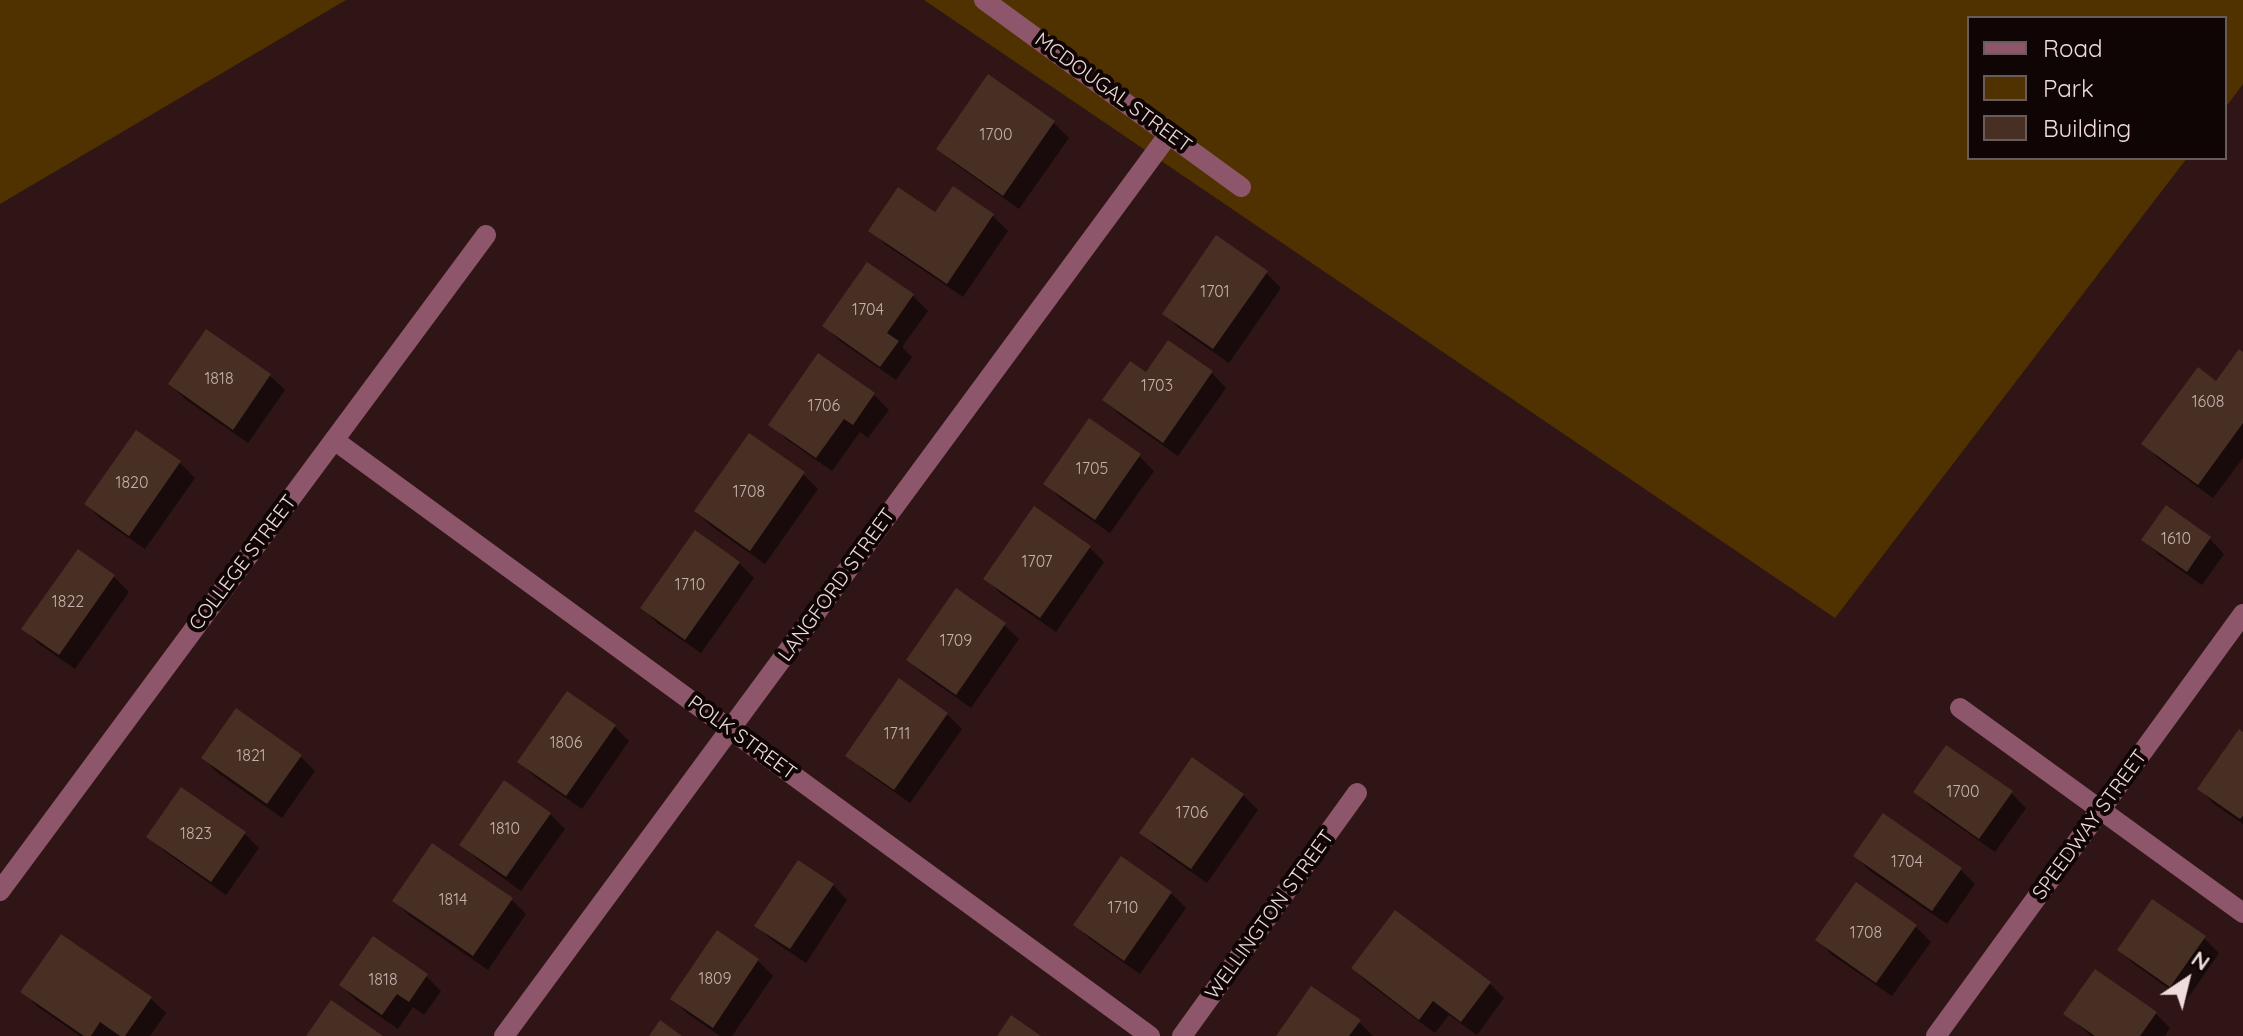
<!DOCTYPE html>
<html>
<head>
<meta charset="utf-8">
<style>
  body { margin:0 }
  #map { position:relative; width:2243px; height:1036px; overflow:hidden; background:#2f1515; font-family:Quicksand,sans-serif }
  canvas { display:block }
  .legend { position:absolute; left:1967px; top:16px; width:260px; height:144px; box-sizing:border-box; background:#0f0505; border:2px solid #685b5a; margin:0; padding:10px 14px; list-style:none; font-size:24px; color:#eedbda }
  .legend li { display:flex; align-items:center; gap:16px; height:40px }
  .legend b { width:40px; border:2px solid #685b5a }
  .north { position:absolute; left:2147px; top:940px; width:80px; height:80px; -webkit-text-stroke:6px #0f0505; paint-order:stroke; rotate:35deg; font-size:22px; font-weight:700; line-height:32px; text-align:center; color:#eedbda }
  .north::after { content:''; display:block; margin:auto; width:28px; height:36px; background:#eedbda; clip-path:polygon(50% 0,100% 100%,50% 72%,0 100%) }
</style>
</head>
<body>
<div id="map">
<canvas width="2243" height="1036"></canvas>
<ul class="legend">
<li><b style="height:10px;background:#8d566b"></b>Road</li>
<li><b style="height:22px;background:#503200"></b>Park</li>
<li><b style="height:22px;background:#482f23"></b>Building</li>
</ul>
<div class="north">N</div>
</div>
<script>
const ctx = document.querySelector('canvas').getContext('2d');
ctx.lineJoin = 'round';
function fillPath(path, color) { ctx.fillStyle = color; ctx.fill(path, 'evenodd'); }
const shape = rows => new Path2D(rows.map(r => 'M' + r).join(''));
function trace(path, color, width, dash) { ctx.strokeStyle = color; ctx.lineWidth = width; ctx.lineCap = dash ? 'butt' : 'round'; ctx.setLineDash(dash || []); ctx.stroke(path); }
function drawText(font, color, halo, rows, align = 'center') {
  ctx.font = font + ' Quicksand,sans-serif'; ctx.lineWidth = 8; ctx.setLineDash([]); ctx.textBaseline = 'middle'; ctx.strokeStyle = halo; ctx.fillStyle = color; for (const [text, x, y, turn = 0] of rows) {
    ctx.save(); ctx.translate(x, y); ctx.rotate((+turn || 0) * Math.PI / 180); ctx.textAlign = isNaN(turn) ? turn : align; if (halo) ctx.strokeText(text, 0, 0); ctx.fillText(text, 0, 0); ctx.restore();
  }
}
fillPath(shape([
  [0,0,346,0,0,204],
  [924,0,2243,0,2243,84,2225,108,2225,18,1969,18,1969,158,2187,158,1835,618]
]), '#503200');
fillPath(shape([
  [989,77,1054,123,1069,138,1019,209,954,163,939,149],
  [954,189,993,216,1008,231,963,297,886,245,871,230,936,215],
  [868,264,913,296,928,311,902,347,912,357,896,380,840,341,825,326],
  [1266,273,1281,288,1229,363,1179,328,1164,313],
  [207,331,270,376,285,390,248,443,185,399,170,384],
  [2243,355,2243,458,2213,498,2159,459,2144,444,2217,384],
  [819,356,874,395,889,410,868,438,860,432,832,471,786,439,771,424],
  [1212,373,1226,388,1178,456,1120,415,1105,400,1147,375],
  [136,432,180,463,195,478,145,549,101,519,86,504],
  [1139,456,1154,471,1110,533,1060,498,1045,483],
  [803,474,818,489,765,564,711,526,696,511],
  [2210,539,2224,554,2202,585,2159,555,2144,540],
  [1089,547,1104,562,1056,632,1000,593,986,578],
  [78,552,114,577,129,592,75,669,39,644,24,629],
  [739,563,754,578,701,653,657,623,643,608],
  [1004,625,1019,639,971,708,923,674,908,659],
  [947,714,962,729,910,803,863,770,848,755],
  [614,726,629,741,582,809,534,776,520,762],
  [2243,734,2243,824,2214,804,2200,789],
  [300,756,315,771,282,818,218,773,203,758],
  [1916,792,2011,793,2026,808,1995,852,1931,807],
  [1243,795,1258,810,1207,883,1156,847,1142,833],
  [550,814,565,829,521,891,477,859,462,844],
  [244,833,259,848,226,895,164,851,149,836],
  [1855,856,1960,869,1975,884,1947,924,1870,871],
  [833,885,847,900,806,963,772,940,757,926],
  [1171,893,1186,908,1140,974,1090,939,1075,924],
  [512,900,526,914,488,970,410,916,395,901],
  [1916,927,1931,942,1892,996,1832,955,1818,940],
  [718,933,758,961,773,976,732,1036,720,1036,688,1014,673,999],
  [2204,938,2219,953,2186,1001,2134,964,2119,950],
  [1353,968,1490,984,1504,998,1477,1035,1449,1015,1435,1033,1368,983],
  [426,976,441,991,424,1015,413,1007,398,1029,356,1000,341,985],
  [23,992,151,999,166,1013,150,1036,80,1036,38,1007],
  [2155,1013,2170,1028,2165,1036,2091,1036,2066,1014],
  [1359,1022,1373,1036,1279,1036]
]), '#0007');
fillPath(shape([
  [988,74,1055,121,1003,196,936,149],
  [953,186,994,214,947,284,868,231,898,187,935,212],
  [1216,235,1268,271,1213,349,1162,314],
  [867,262,914,294,887,333,899,341,880,367,822,326],
  [206,329,271,374,233,430,168,384],
  [1168,340,1213,371,1163,443,1102,400,1130,361,1146,372],
  [2239,349,2243,352,2243,423,2198,485,2141,444,2198,367,2216,381],
  [818,353,875,393,853,425,844,419,816,458,768,425],
  [1089,418,1141,454,1095,520,1043,484],
  [136,430,181,461,129,536,84,504],
  [749,433,805,472,750,551,694,511],
  [2166,505,2211,537,2187,572,2141,540],
  [1034,506,1091,546,1040,618,983,579],
  [695,530,740,562,685,640,640,608],
  [78,549,115,575,59,655,21,629],
  [956,588,1006,623,956,695,906,660],
  [899,678,948,713,894,790,845,756],
  [567,691,616,725,566,796,517,762],
  [236,708,302,755,267,804,201,758],
  [2239,729,2243,732,2243,816,2240,819,2197,789],
  [1946,745,2013,791,1979,839,1913,792],
  [1192,757,1244,794,1191,869,1139,833],
  [504,780,551,813,506,877,459,845],
  [181,787,246,832,211,882,146,837],
  [1883,813,1962,868,1932,911,1853,856],
  [432,843,513,898,473,956,392,901],
  [1121,856,1172,892,1124,961,1073,925],
  [798,860,834,884,790,949,754,926],
  [1856,882,1917,925,1876,983,1815,940],
  [2152,899,2206,936,2170,987,2117,950],
  [1395,910,1491,982,1461,1022,1433,1001,1419,1020,1351,968],
  [717,930,759,959,713,1028,670,999],
  [61,934,152,997,125,1036,120,1036,100,1022,91,1036,84,1036,20,992],
  [373,936,428,974,409,1002,397,994,382,1015,339,985],
  [2095,969,2157,1012,2140,1036,2095,1036,2063,1014],
  [1311,986,1361,1020,1349,1036,1276,1036],
  [331,1000,383,1036,306,1036],
  [1011,1015,1041,1036,997,1036],
  [660,1020,682,1036,649,1036]
]), '#482f23');
trace(shape([
  [984,0,1241,187],
  [334,440,1150,1036],
  [1960,708,2243,913],
  [0,891,486,235],
  [504,1036,1169,134],
  [1182,1036,1357,793],
  [1936,1036,2243,614]
]), '#8d566b', 20);
drawText('16px', '#c4b0ac', null, [
  ["1700",996,135],
  ["1701",1215,292],
  ["1704",868,310],
  ["1818",219,379],
  ["1703",1157,386],
  ["1608",2208,402],
  ["1706",824,406],
  ["1705",1092,469],
  ["1820",132,483],
  ["1708",749,492],
  ["1610",2176,539],
  ["1707",1037,562],
  ["1710",690,585],
  ["1822",68,602],
  ["1709",956,641],
  ["1711",897,734],
  ["1806",566,743],
  ["1821",251,756],
  ["1700",1963,792],
  ["1706",1192,813],
  ["1810",505,829],
  ["1823",196,834],
  ["1704",1907,862],
  ["1814",453,900],
  ["1710",1123,908],
  ["1708",1866,933],
  ["1809",715,979],
  ["1818",383,980]
]);
drawText('20px', '#eedbda', '#0f0505', [
  ["MCDOUGAL STREET",1113,93,36],
  ["COLLEGE STREET",243,563,-53],
  ["LANGFORD STREET",837,585,-54],
  ["POLK STREET",742,738,36],
  ["SPEEDWAY STREET",2090,825,-54],
  ["WELLINGTON STREET",1270,915,-54]
]);
</script>
</body>
</html>
